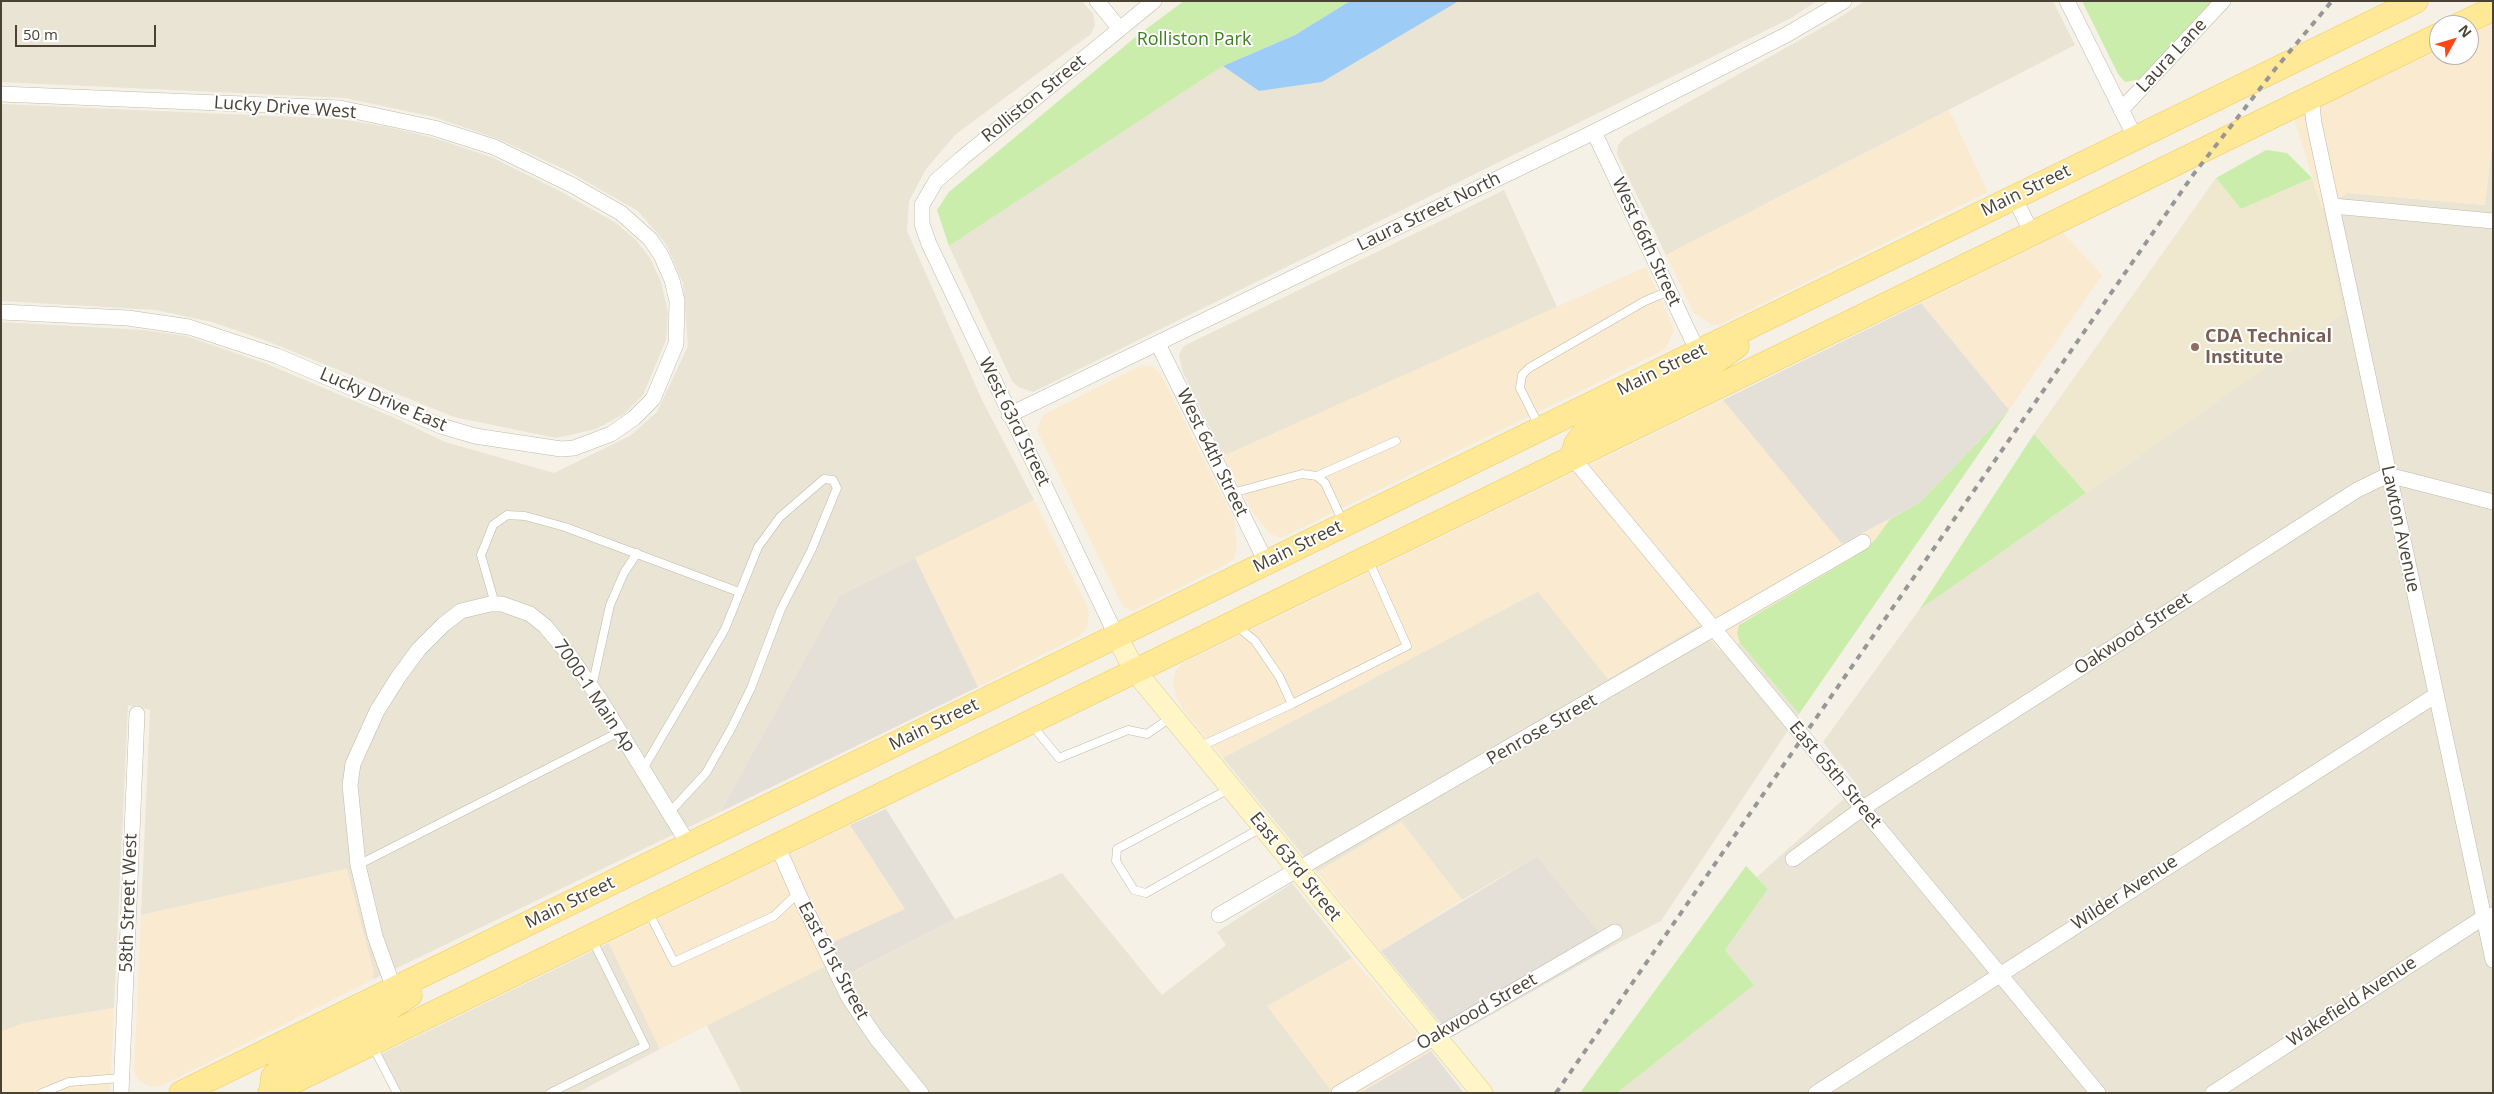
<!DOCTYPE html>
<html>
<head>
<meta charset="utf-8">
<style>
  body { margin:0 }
  #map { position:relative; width:2494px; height:1094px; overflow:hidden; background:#f5f1e7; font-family:"Open Sans",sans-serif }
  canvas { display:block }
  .frame { position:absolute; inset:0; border:2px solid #494235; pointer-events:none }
  .north { position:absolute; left:2429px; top:15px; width:50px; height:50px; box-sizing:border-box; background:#fff; border:1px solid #b6b3ae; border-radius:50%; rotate:51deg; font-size:14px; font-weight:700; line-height:20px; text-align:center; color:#494235 }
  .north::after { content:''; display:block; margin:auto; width:18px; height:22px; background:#ff4614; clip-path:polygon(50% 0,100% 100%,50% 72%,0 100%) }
  .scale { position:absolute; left:15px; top:25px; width:141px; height:22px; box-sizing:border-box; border:2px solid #494235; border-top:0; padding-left:6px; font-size:15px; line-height:18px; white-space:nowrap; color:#494235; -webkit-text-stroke:4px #fff; paint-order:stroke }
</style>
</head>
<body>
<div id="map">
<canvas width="2494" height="1094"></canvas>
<div class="frame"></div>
<div class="north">N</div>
<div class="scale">50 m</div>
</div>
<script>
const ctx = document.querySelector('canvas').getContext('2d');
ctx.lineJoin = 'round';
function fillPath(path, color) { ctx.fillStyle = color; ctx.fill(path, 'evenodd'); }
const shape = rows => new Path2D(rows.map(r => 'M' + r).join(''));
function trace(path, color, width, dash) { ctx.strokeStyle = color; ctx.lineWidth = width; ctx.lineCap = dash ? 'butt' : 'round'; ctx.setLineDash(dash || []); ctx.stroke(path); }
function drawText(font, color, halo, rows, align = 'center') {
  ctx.font = font + ' "Open Sans",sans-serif'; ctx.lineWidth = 4; ctx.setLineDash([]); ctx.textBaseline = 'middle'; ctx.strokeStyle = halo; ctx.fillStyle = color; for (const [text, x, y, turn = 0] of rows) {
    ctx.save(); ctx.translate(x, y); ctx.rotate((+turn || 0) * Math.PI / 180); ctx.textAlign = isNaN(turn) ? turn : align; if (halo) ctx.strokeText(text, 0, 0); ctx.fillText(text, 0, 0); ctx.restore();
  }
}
fillPath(shape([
  [1,1,1082,1,1093,14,1095,25,1091,34,956,134,926,169,909,201,907,231,982,400,1034,500,840,595,720,812,372,980,374,973,346,869,141,915,150,710,128,705,114,1008,24,1023,1,1032,1,322,143,330,186,336,267,364,397,419,445,442,554,473,630,436,657,412,688,346,683,283,666,244,638,211,566,170,498,139,434,117,345,98,1,82],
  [1459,1,1817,1,1791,18,1033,392,1018,387,1012,381,949,246,1223,66,1259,91,1321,82],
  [1865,1,2053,1,2075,45,1666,255,1617,154,1618,145,1624,138,1834,21],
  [1,104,340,119,388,127,434,138,491,157,560,191,616,223,636,240,650,258,661,282,668,312,666,340,643,395,624,414,596,429,556,438,454,417,267,341,212,322,156,310,1,301],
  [2493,138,2493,1093,1617,1093,1754,985,1725,950,1768,889,1757,877,1858,786,1823,742,1919,610,2343,313,2322,208,2348,193,2485,205],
  [1504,190,1557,307,1223,456,1182,370,1179,354,1184,346],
  [1538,591,1608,679,1699,625,1719,650,1740,643,1799,714,1661,921,1611,947,1537,856,1462,900,1401,822,1317,872,1223,758],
  [1062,873,1162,995,1226,945,1217,932,1292,883,1352,958,1268,1006,1333,1093,742,1093,706,1024,840,959,848,975,955,919],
  [609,943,660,1049,577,1093,393,1093,375,1057]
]), '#e9e4d4');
fillPath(shape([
  [2493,23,2493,138,2485,205,2348,193,2322,208,2294,118,2439,50,2439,55,2469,55,2469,35],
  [1949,110,1988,192,1721,324,1712,325,1694,313,1666,255],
  [2063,233,2102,275,2009,410,1921,303],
  [1646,267,1674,329,1666,349,1281,538,1269,533,1253,513,1223,456],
  [1142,365,1153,367,1160,373,1234,519,1237,546,1234,559,1228,563,1133,611,1123,607,1037,430,1043,415],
  [1723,400,1842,544,1890,519,1875,540,1857,555,1739,625,1737,634,1740,643,1719,650,1699,625,1608,679,1538,592,1223,758,1183,709,1176,696,1173,682,1176,670,1183,663],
  [1034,500,1087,606,1089,615,1087,626,1081,635,978,687,915,558],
  [1402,822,1462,900,1381,951,1317,872],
  [850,825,905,909,832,943,840,959,660,1049,609,943],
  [347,869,374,973,372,980,163,1085,151,1087,141,1082,134,1073,141,915],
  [1352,958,1431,1051,1360,1093,1333,1093,1267,1006],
  [114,1008,110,1093,1,1093,1,1032,24,1023]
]), '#f9ead0');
fillPath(shape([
  [1921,303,2009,410,1919,503,1842,544,1723,400],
  [915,558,978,687,720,812,840,595],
  [886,809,955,919,847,975,831,943,905,909,850,825],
  [1537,856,1611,947,1452,1037,1381,951],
  [1431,1051,1464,1093,1360,1093]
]), '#e4e0d8');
fillPath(shape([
  [2216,178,2241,209,2312,178,2322,208,2344,313,2086,493,2034,434]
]), '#efe8cf');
fillPath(shape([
  [1184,1,1350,1,1295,35,1223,66,949,246,937,210,949,192,1138,35],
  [2082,1,2215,1,2142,79,2125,82,2118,74],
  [2266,150,2287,153,2312,178,2241,209,2216,178],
  [2009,410,1799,714,1740,643,1737,634,1739,625,1857,555,1875,540,1890,519,1919,503],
  [2034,434,2086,493,1919,610],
  [1746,866,1768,889,1725,950,1754,985,1617,1093,1580,1093]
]), '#cbedab');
fillPath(shape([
  [1350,1,1459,1,1322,82,1259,91,1223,66,1295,35]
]), '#9dcdf7');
const lane = shape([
  [1539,426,1520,388,1522,375,1529,368,1645,301,1669,291],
  [1317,476,1396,441],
  [1232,493,1302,474,1317,476,1325,483,1343,522],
  [495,604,481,555,493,525,507,515,525,516,565,527,739,592],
  [1237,626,1255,641,1279,676,1292,704,1407,646,1368,559],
  [592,687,610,605,624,573,637,553],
  [1031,724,1059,758,1128,730,1147,734,1170,718],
  [1199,747,1292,704],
  [643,769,725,629,758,547,780,517,824,479,833,480,837,488,811,551,781,609,751,688,732,727,706,773,670,812],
  [1229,789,1117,849,1116,861,1134,890,1146,893,1261,828],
  [358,865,619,732],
  [648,911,674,962,774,916,798,893],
  [372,1045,397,1093],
  [42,1093,69,1082,121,1078],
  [550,1093,645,1046,592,939]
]);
const street = shape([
  [1097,1,1120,29],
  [2067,1,2135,137],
  [1,94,340,108,434,128,494,147,572,185,621,213,650,239,661,255,672,280,677,301,676,344,653,399,634,418,611,434,574,448,561,449,475,436,441,426,277,356,189,327,128,318,1,312],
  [2311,97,2314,123,2493,960],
  [2121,110,2223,1],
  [1594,132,1698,352],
  [2014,197,2032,233],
  [2333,206,2493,221],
  [1158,344,1266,562],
  [1009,415,1594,132,1786,35,1844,1],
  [1572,457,2098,1093],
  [1116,635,929,244,922,224,922,205,936,181,961,159,1154,1],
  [777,845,798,893,849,998,877,1039,921,1093],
  [1793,859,1863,808,2357,490,2388,475,2493,502],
  [1219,915,1863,542],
  [394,989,375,936,358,865,350,785,353,764,377,711,399,676,419,649,444,624,461,611,490,604,502,604,530,614,545,626,570,656,599,698,689,845],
  [121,1093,137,714],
  [1339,1093,1615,932],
  [1816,1093,2436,695],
  [2213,1093,2484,917,2492,915]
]);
const secondary = shape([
  [1116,635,1135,671,1482,1093]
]);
const primary = shape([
  [2459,25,2493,9],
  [1572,457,1576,444,1585,432,1695,376,1737,346],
  [181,1093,2416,1],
  [270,1093,2439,35],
  [271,1093,273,1077,284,1065,368,1022,410,995]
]);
trace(lane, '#c1baa8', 9);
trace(street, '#c1baa8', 16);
trace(secondary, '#d9cb92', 22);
trace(primary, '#efcc5a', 25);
trace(lane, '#fff', 8);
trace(street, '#fff', 15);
trace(secondary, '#fff5c7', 21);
trace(primary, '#ffe896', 24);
trace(shape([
  [1556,1093,2193,175,2276,68,2332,1]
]), '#979797', 4, [6, 6]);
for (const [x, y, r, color] of [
  [2195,347,5,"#8d6e63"]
]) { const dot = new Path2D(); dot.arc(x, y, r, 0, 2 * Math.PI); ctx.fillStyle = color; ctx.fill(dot); trace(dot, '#fff', 2); }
drawText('18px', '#408122', '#fff', [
  ["Rolliston Park",1194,40]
]);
drawText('18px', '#494235', '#fff', [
  ["Laura Lane",2172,56,-47],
  ["Rolliston Street",1034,99,-39],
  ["Lucky Drive West",285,108,4],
  ["Main Street",2026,191,-26],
  ["Laura Street North",1429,212,-26],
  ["West 66th Street",1646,242,65],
  ["Main Street",1662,370,-26],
  ["Lucky Drive East",383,400,23],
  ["West 63rd Street",1014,422,64],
  ["West 64th Street",1212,453,64],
  ["Lawton Avenue",2400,529,78],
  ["Main Street",1298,547,-26],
  ["Oakwood Street",2133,634,-33],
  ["7000-1 Main Ap",594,696,56],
  ["Main Street",934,725,-26],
  ["Penrose Street",1542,730,-30],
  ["East 65th Street",1835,775,50],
  ["East 63rd Street",1295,867,51],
  ["Wilder Avenue",2125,893,-33],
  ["58th Street West",129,903,-88],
  ["Main Street",570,903,-26],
  ["East 61st Street",833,961,62],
  ["Wakefield Avenue",2352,1002,-33],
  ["Oakwood Street",1477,1012,-30]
]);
drawText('bold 18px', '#785e54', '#fff', [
  ["CDA Technical",2205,337],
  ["Institute",2205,358]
], 'left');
</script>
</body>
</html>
